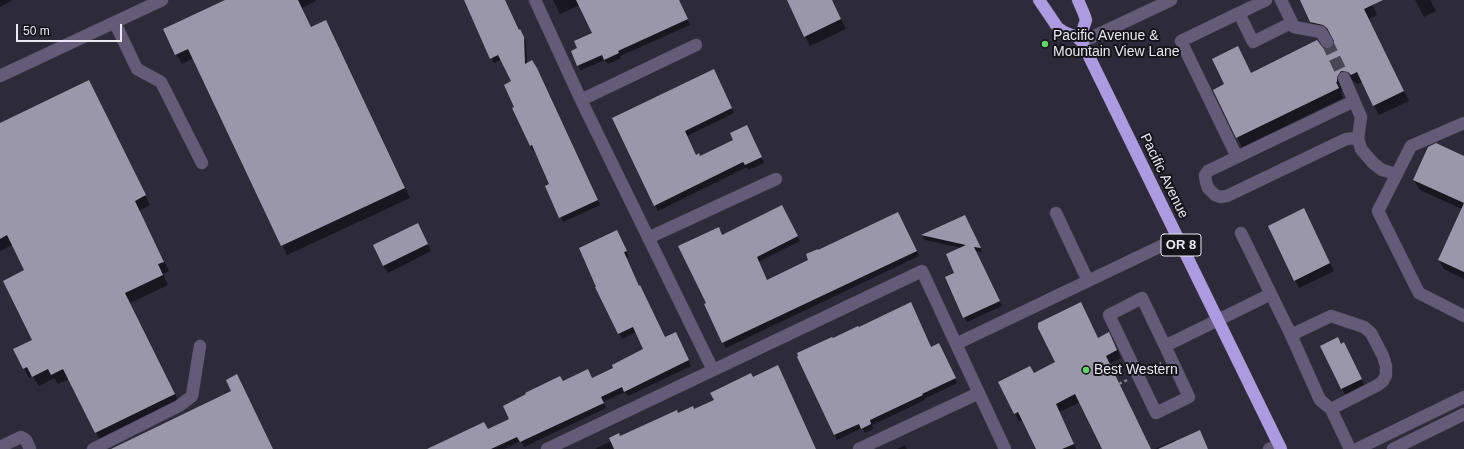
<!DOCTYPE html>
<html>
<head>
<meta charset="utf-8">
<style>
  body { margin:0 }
  #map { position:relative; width:1464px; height:449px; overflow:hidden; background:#2d2a39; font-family:Helvetica,sans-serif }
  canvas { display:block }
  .scale { position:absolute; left:16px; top:24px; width:106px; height:18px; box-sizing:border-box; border:2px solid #eae9f3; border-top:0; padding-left:5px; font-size:12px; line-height:14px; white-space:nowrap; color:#eae9f3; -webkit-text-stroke:3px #15141a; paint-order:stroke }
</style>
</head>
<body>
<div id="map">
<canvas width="1464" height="449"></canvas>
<div class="scale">50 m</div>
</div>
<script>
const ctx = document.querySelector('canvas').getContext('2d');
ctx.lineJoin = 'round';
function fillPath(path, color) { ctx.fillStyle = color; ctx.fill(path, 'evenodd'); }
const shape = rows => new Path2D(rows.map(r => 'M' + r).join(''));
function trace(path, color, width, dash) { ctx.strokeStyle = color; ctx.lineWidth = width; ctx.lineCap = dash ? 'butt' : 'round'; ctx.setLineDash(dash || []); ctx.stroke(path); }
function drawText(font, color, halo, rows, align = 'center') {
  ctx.font = font + ' Helvetica,sans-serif'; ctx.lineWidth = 4; ctx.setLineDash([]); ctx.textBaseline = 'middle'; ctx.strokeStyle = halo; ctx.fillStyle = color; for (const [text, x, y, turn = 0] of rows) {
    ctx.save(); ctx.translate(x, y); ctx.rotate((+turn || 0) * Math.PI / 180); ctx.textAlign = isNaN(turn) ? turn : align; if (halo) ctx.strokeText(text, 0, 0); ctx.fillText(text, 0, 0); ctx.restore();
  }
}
fillPath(shape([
  [0,0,13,0,0,7],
  [227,0,316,0,316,1,302,8,311,28,326,21,331,30,410,198,287,255,194,58,182,64,176,54],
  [465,0,504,0,526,42,527,64,540,74,600,205,563,222,546,187,550,184,535,150,533,151,531,146,514,109,516,108,512,82,502,59,494,63],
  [553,0,678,0,690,25,620,56,621,58,608,64,605,60,581,70,578,65,578,48,593,34,580,5,560,14],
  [788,0,832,0,846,29,810,46],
  [1303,0,1370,0,1377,15,1369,19,1409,101,1379,115,1362,82,1357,84,1352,80,1346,81,1342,87,1342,92,1341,92,1343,98,1242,147,1237,137,1251,74,1322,49,1332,49,1336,41,1333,37,1329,34,1317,32,1311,22],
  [1415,0,1430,0,1436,11,1424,17],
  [716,75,734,113,687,136,696,156,700,157,750,131,764,163,748,170,747,167,658,211,613,118],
  [89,81,150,205,139,211,169,271,163,274,168,285,130,303,180,404,101,442,69,379,58,384,54,378,39,386,33,376,29,378,24,368,33,340,25,271,12,245,0,251,0,124],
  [1464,158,1464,279,1444,269,1439,260,1462,209,1420,190,1414,180],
  [784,211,800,241,758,262,767,281,810,261,818,252,901,218,919,256,726,348,705,305,707,304,722,236],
  [1308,217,1334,271,1299,288,1295,280],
  [968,221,982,252,975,251,1002,306,967,322,964,317,956,273,962,248,925,240,922,235],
  [422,232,431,251,388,273,383,265],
  [619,237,629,257,626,258,639,287,665,338,678,339,691,366,628,396,625,392,603,402,606,408,524,447,521,441,504,449,429,449,488,431,511,420,562,382,592,379,614,368,645,350,636,332,622,339,596,288],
  [1080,304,1098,339,1113,341,1121,358,1109,364,1151,449,1103,449,1080,402,1059,412,1076,449,1037,449,1022,420,1019,421,1015,413,1034,374,1056,363,1038,325],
  [832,339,941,349,957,383,924,399,925,400,872,425,873,429,865,433,862,428,837,440,798,357],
  [1341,345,1348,351,1365,386,1346,396,1342,389],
  [753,378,816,449,595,449,611,441,678,414,693,410,715,400],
  [1204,439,1208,449,1155,449,1175,440,1176,442],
  [905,445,907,449,897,449]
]), '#0007');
fillPath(shape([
  [225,0,298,0,311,27,326,20,405,188,281,246,188,49,175,55,163,29],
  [464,0,505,0,519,30,520,29,524,37,525,64,532,60,537,68,598,200,559,218,545,186,549,184,532,145,530,146,512,108,514,107,504,85,511,81,498,55,490,59],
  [576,0,679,0,688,19,618,51,619,53,604,60,602,55,577,66,571,51,577,48,574,41,592,33],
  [787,0,832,0,841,19,804,37],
  [1300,0,1383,0,1364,9,1404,91,1373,106,1357,72,1351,75,1348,72,1341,71,1337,77,1337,82,1336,82,1339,88,1236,138,1213,90,1224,84,1212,59,1238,46,1251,73,1317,40,1323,48,1328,49,1331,48,1334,41,1327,28,1323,25,1310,22],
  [714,69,732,108,685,131,696,155,699,153,700,156,733,140,730,133,747,125,762,157,745,165,743,162,654,206,612,118],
  [89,80,146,195,135,201,164,262,158,264,163,275,125,293,175,394,95,433,63,369,51,375,48,369,32,377,27,367,23,369,13,349,32,340,3,281,24,270,7,235,0,239,0,123],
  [1436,143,1464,156,1464,272,1438,260,1464,203,1413,180,1428,147],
  [782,205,798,236,757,257,767,280,808,260,806,254,818,249,818,250,898,212,917,251,722,343,704,304,706,303,678,246,719,227,722,235],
  [1304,208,1330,263,1294,281,1268,226],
  [965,215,981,248,974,247,1000,301,963,318,945,277,954,273,946,254,966,245,921,235],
  [418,223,428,244,383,266,373,245],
  [617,230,627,251,624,252,639,286,640,285,665,337,676,332,689,360,624,392,622,387,601,397,604,403,520,442,517,437,491,449,427,449,484,422,488,429,509,419,503,406,526,394,525,393,560,376,563,381,588,369,592,378,613,368,612,365,643,349,633,327,618,334,595,287,596,287,593,280,579,248],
  [911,302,931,347,939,343,956,378,922,394,923,395,870,420,871,424,861,429,859,424,834,435,797,357,798,356,797,353,832,337,833,338,858,326,859,327],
  [1081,302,1098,338,1109,332,1117,350,1106,356,1151,449,1102,449,1075,394,1056,404,1074,444,1062,449,1036,449,1018,412,1014,414,998,382,1030,366,1034,373,1055,362,1038,328,1038,323],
  [1338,337,1341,344,1344,342,1362,379,1341,389,1320,346],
  [778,365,816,449,614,449,609,438,619,433,620,436,677,410,678,413,693,406,694,409,714,400,710,393,751,373,753,377],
  [237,374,273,449,111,449,231,391,226,380],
  [1200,430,1208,449,1158,449]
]), '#9b97aa');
trace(shape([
  [1327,42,1344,78]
]), '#494755', 12, [12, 6]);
const minor = shape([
  [535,0,581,100,713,370],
  [1281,0,1294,27,1321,32,1327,42],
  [1239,13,1253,42,1291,23],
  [115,23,137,69,161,82,202,163],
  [1082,42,1171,0],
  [0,76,162,0],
  [1344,78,1361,117,1358,138,1361,149,1373,163,1382,170,1397,174],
  [581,100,696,45],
  [1354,101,1208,171,1205,175,1206,182,1208,188,1215,195,1220,197,1227,196,1346,139,1358,138],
  [1464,123,1411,146,1378,211,1419,293,1464,316],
  [1237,157,1181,41,1266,0],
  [1056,213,1088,281],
  [1241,233,1291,335],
  [648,238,776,179],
  [956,344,1178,238],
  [1165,346,1189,397,1156,413,1109,315,1142,298,1165,346,1271,294],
  [1331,409,1378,385,1383,381,1386,375,1386,366,1383,356,1371,333,1364,327,1331,316,1291,335,1320,400,1331,409,1350,449],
  [0,447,21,437,26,440,30,449],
  [93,449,179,406,192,396,200,346],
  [547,449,922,271,1005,449],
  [859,449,979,393],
  [1269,449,1279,445],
  [1357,449,1464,397],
  [1393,449,1464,414]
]);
const highway = shape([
  [1039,0,1058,28,1064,32,1077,37,1082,42],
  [1078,0,1084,14,1086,20,1081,35,1082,42,1281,449]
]);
trace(minor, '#474553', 13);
trace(highway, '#474553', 13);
trace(shape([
  [1149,369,1161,363],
  [1119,384,1127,380]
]), '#868491', 2.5, [3, 3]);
trace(minor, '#625c78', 12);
trace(highway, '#ac9be1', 12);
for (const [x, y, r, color] of [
  [1045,44,4,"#62d469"],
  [1086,370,4,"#62d469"]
]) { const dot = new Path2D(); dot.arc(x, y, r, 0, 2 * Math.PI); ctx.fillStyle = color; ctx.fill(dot); trace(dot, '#15141a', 1.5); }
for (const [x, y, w] of [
  [1181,245,40]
]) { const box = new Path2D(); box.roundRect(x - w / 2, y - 11, w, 22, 3); ctx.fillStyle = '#15141a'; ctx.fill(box); trace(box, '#eae9f3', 1); }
drawText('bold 13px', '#eae9f3', null, [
  ["OR 8",1181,245]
]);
drawText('14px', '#eae9f3', '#15141a', [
  ["Pacific Avenue &",1053,36],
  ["Mountain View Lane",1053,52],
  ["Best Western",1094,370]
], 'left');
drawText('14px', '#eae9f3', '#15141a', [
  ["Pacific Avenue",1164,176,64]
]);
</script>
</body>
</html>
